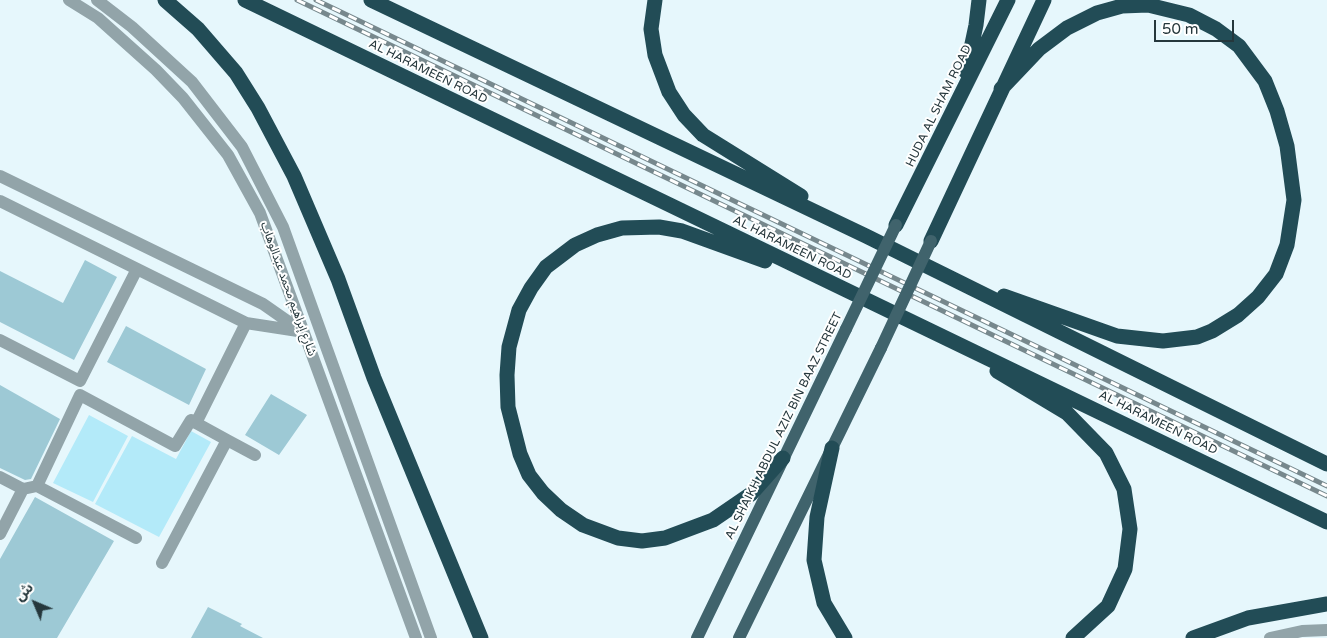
<!DOCTYPE html>
<html>
<head>
<meta charset="utf-8">
<style>
  body { margin:0 }
  #map { position:relative; width:1327px; height:638px; overflow:hidden; background:#e6f7fc; font-family:"Varela Round","Noto Sans Arabic",sans-serif }
  canvas { display:block }
  .north { position:absolute; left:10px; top:578px; width:50px; height:50px; -webkit-text-stroke:4px #fff; paint-order:stroke; rotate:315deg; font-size:14px; font-weight:700; line-height:20px; text-align:center; color:#25373c }
  .north::after { content:''; display:block; margin:auto; width:18px; height:22px; background:#25373c; clip-path:polygon(50% 0,100% 100%,50% 72%,0 100%) }
  .scale { position:absolute; left:1154px; top:20px; width:80px; height:22px; box-sizing:border-box; border:2px solid #25373c; border-top:0; padding-left:6px; font-size:15px; line-height:18px; white-space:nowrap; color:#25373c; -webkit-text-stroke:4px #fff; paint-order:stroke }
</style>
</head>
<body>
<div id="map">
<canvas width="1327" height="638"></canvas>
<div class="north">ش</div>
<div class="scale">50 m</div>
</div>
<script>
const ctx = document.querySelector('canvas').getContext('2d');
ctx.lineJoin = 'round';
function fillPath(path, color) { ctx.fillStyle = color; ctx.fill(path, 'evenodd'); }
const shape = rows => new Path2D(rows.map(r => 'M' + r).join(''));
function trace(path, color, width, dash) { ctx.strokeStyle = color; ctx.lineWidth = width; ctx.lineCap = dash ? 'butt' : 'round'; ctx.setLineDash(dash || []); ctx.stroke(path); }
function drawText(font, color, halo, rows, align = 'center') {
  ctx.font = font + ' "Varela Round","Noto Sans Arabic",sans-serif'; ctx.lineWidth = 4; ctx.setLineDash([]); ctx.textBaseline = 'middle'; ctx.strokeStyle = halo; ctx.fillStyle = color; for (const [text, x, y, turn = 0] of rows) {
    ctx.save(); ctx.translate(x, y); ctx.rotate((+turn || 0) * Math.PI / 180); ctx.textAlign = isNaN(turn) ? turn : align; if (halo) ctx.strokeText(text, 0, 0); ctx.fillText(text, 0, 0); ctx.restore();
  }
}
fillPath(shape([
  [89,415,128,436,93,502,53,483],
  [191,431,211,442,159,537,95,504,132,436,176,459]
]), '#b3eaf9');
fillPath(shape([
  [85,260,117,277,74,360,0,322,0,271,63,303],
  [126,326,206,369,189,405,107,362],
  [0,385,60,419,31,479,25,480,0,468],
  [271,394,307,415,279,455,245,435],
  [35,497,114,541,57,638,0,638,0,559],
  [208,607,242,624,240,626,263,638,191,638]
]), '#9dc9d5');
trace(shape([
  [69,0,98,18,156,70,183,98,228,155,260,213,416,638],
  [97,0,132,27,192,82,242,147,283,227,431,638],
  [0,176,263,304,303,332],
  [0,201,246,323,298,331],
  [0,340,80,381,137,269],
  [227,440,196,423,246,323],
  [0,477,23,489,37,486,136,538],
  [37,486,80,395,175,446,191,420,196,423],
  [0,534,23,489],
  [162,563,227,440,255,455],
  [1270,638,1302,631,1327,630]
]), '#92a4a9', 12);
trace(shape([
  [697,638,846,329],
  [739,638,881,348]
]), '#40636c', 12);
trace(shape([
  [165,0,198,29,236,73,258,108,294,176,338,279,374,378,481,638],
  [245,0,1327,522],
  [371,0,866,236,1327,464],
  [655,0,651,29,655,55,669,92,684,115,703,135,801,196],
  [966,72,976,25,979,0],
  [1001,89,1039,49,1067,28,1097,13,1122,6,1148,5,1189,15,1216,29,1239,46,1265,81,1277,111,1287,146,1294,200,1287,245,1276,274,1258,297,1238,315,1212,331,1197,337,1163,341,1117,336,1004,296],
  [896,225,1008,0],
  [931,241,1044,0],
  [765,261,682,231,659,227,622,228,597,235,575,245,546,267,531,288,519,310,509,347,507,375,508,407,520,454,529,475,543,493,561,510,583,525,618,538,642,541,665,538,713,520,751,494,783,458],
  [997,371,1067,413,1106,453,1124,489,1130,529,1125,569,1108,606,1073,638],
  [832,448,817,517,814,560,824,603,845,638],
  [1193,638,1248,618,1327,604]
]), '#224c56', 15);
const rail = shape([
  [297,0,1327,496],
  [316,0,1327,486]
]);
trace(rail, '#77888d', 5);
trace(rail, '#fff', 3, [9]);
trace(shape([
  [846,329,896,225],
  [881,348,931,241]
]), '#40636c', 12);
drawText('12px', '#25373c', '#fff', [
  ["AL HARAMEEN ROAD",428,72,26],
  ["HUDA AL SHAM ROAD",939,106,-64],
  ["AL HARAMEEN ROAD",792,248,26],
  ["شارع إبراهيم محمد عبدالوهاب",288,289,70],
  ["AL HARAMEEN ROAD",1158,423,26],
  ["AL SHAIKH ABDUL AZIZ BIN BAAZ STREET",784,426,-64]
]);
</script>
</body>
</html>
